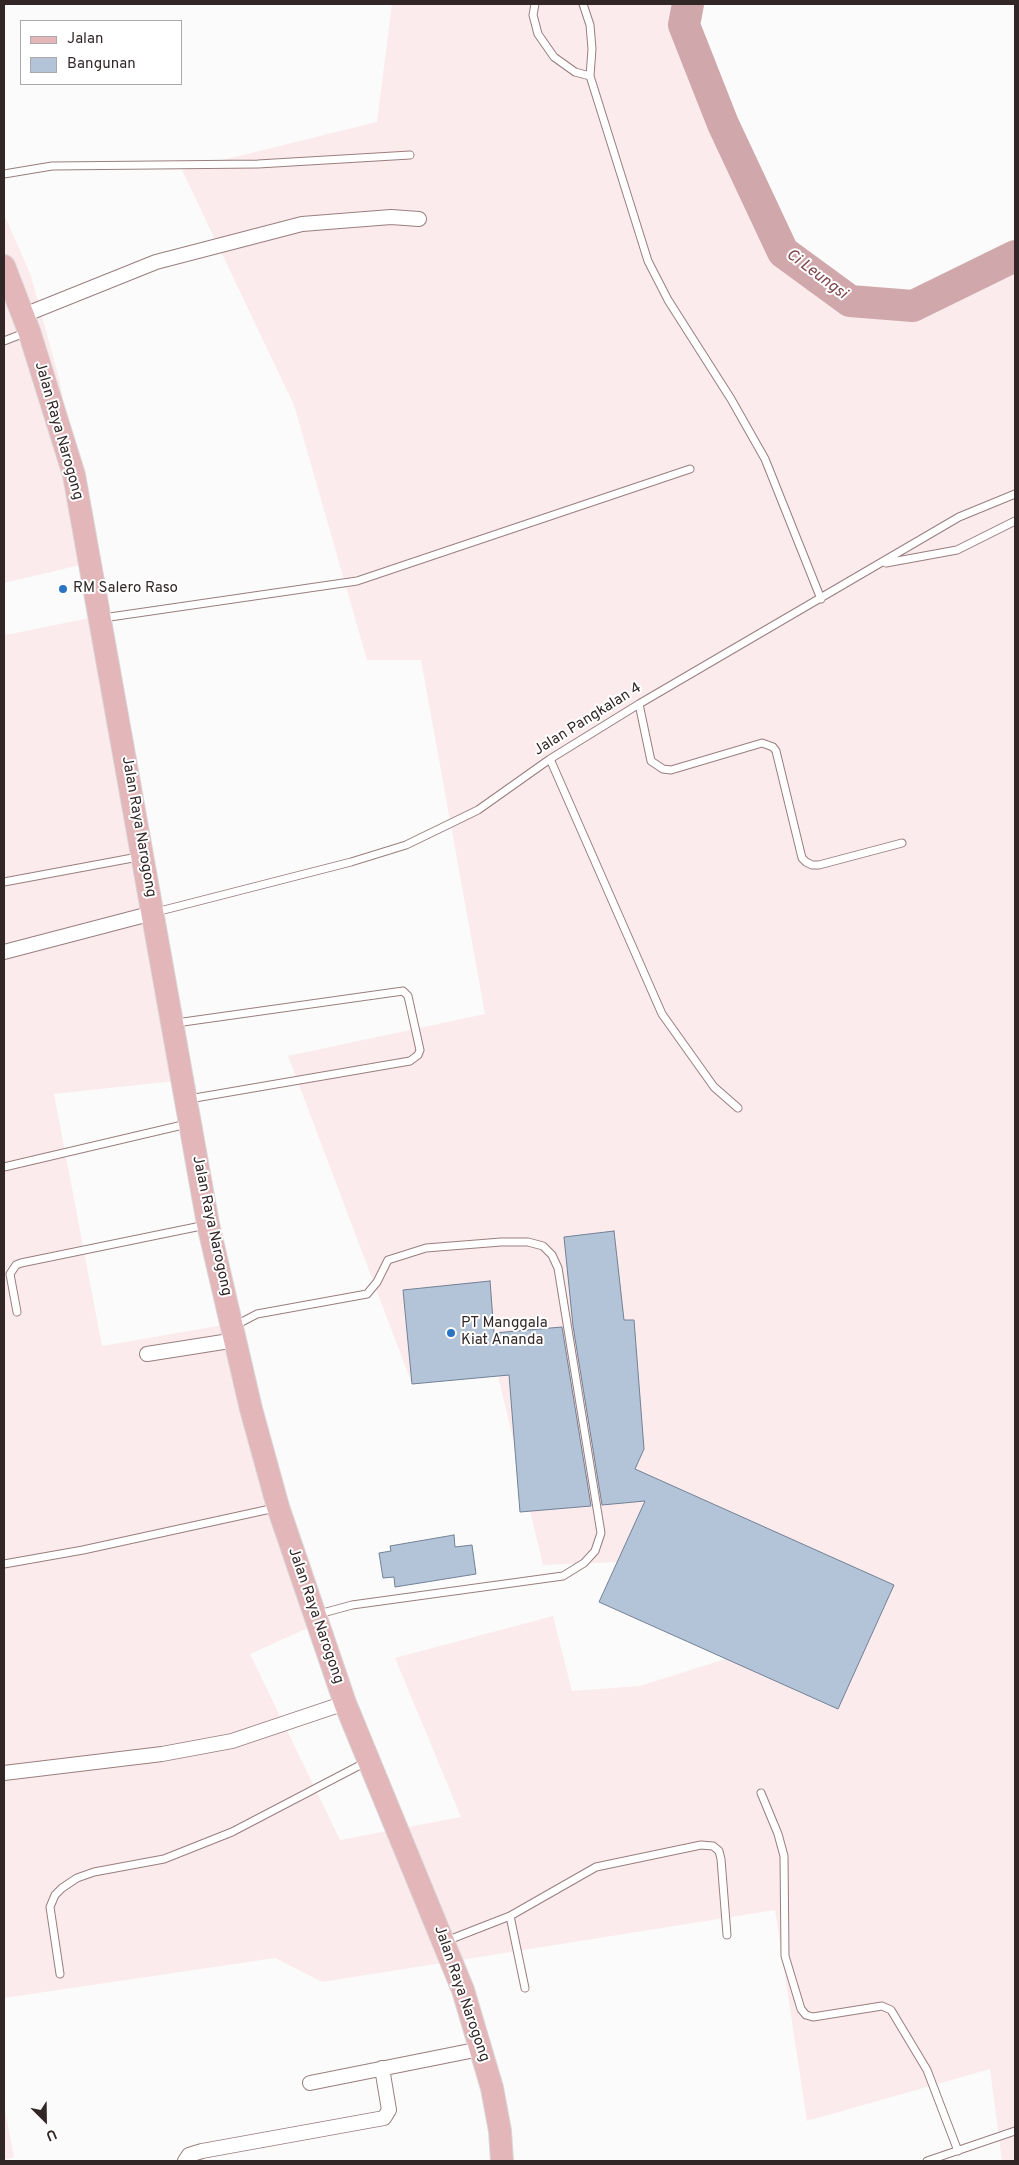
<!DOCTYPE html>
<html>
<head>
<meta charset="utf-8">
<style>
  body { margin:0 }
  #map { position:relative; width:1019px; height:2165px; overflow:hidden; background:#fbfbfb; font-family:Overpass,sans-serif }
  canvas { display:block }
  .frame { position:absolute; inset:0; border:5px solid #322627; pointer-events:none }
  .legend { position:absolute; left:20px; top:20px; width:162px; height:65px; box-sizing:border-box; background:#fff; border:1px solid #ada8a9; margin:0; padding:6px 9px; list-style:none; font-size:15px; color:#322627 }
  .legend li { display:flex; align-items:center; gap:10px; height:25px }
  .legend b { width:25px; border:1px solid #ada8a9 }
  .north { position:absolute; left:20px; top:2095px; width:50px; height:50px; -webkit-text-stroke:4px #fff; paint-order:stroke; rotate:157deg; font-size:14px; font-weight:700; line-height:20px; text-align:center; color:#322627 }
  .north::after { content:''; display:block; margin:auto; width:18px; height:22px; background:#322627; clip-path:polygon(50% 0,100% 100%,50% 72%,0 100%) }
</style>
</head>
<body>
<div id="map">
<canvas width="1019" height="2165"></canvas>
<div class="frame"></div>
<ul class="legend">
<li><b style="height:6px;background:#e3b6ba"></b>Jalan</li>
<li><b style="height:14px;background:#b3c3d8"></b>Bangunan</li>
</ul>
<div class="north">U</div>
</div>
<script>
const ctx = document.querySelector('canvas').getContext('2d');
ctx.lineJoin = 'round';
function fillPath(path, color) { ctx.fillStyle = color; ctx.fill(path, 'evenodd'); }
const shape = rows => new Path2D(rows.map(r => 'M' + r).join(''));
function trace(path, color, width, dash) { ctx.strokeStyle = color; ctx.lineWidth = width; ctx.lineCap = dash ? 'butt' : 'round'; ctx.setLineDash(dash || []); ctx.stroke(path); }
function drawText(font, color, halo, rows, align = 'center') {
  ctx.font = font + ' Overpass,sans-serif'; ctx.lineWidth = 4; ctx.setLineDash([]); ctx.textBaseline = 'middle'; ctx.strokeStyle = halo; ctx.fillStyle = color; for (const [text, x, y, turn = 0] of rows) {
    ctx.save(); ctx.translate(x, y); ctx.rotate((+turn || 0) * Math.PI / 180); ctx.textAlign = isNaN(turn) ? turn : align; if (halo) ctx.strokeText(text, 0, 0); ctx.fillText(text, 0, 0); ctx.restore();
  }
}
fillPath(shape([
  [392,4,687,4,682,23,723,124,783,252,850,301,913,306,1015,256,1015,2161,1002,2161,990,2069,807,2121,775,1910,322,1982,275,1958,4,1998,4,624,6,635,99,616,192,1079,54,1094,102,1346,235,1323,253,1439,328,1619,250,1654,340,1840,461,1817,395,1658,553,1616,572,1691,640,1686,725,1659,722,1595,668,1560,543,1565,498,1376,412,1384,288,1056,485,1014,421,660,367,660,294,405,182,170,377,122],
  [4,214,31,276,60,382,93,562,4,583],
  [4,2105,14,2157,4,2160]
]), '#fbebec');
trace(shape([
  [688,4,684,25,723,124,783,252,850,301,913,306,1015,256]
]), '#d0a7aa', 32);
const building = shape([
  [614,1231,624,1320,634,1320,644,1449,635,1469,894,1585,838,1709,599,1602,645,1501,602,1505,573,1326,564,1237,614,1231],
  [490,1281,494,1333,562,1327,591,1506,520,1512,509,1375,412,1384,403,1290,490,1281],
  [454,1535,455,1547,472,1545,476,1574,395,1587,394,1577,383,1578,379,1553,391,1551,390,1546,454,1535]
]);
fillPath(building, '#b3c3d8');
trace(building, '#728195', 1);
const lane = shape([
  [535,4,533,15,538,34,554,57,575,72,590,76],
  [583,4,590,25,592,49,590,76,648,261,668,300,731,399,765,459,821,599],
  [4,174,52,166,258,164,410,155],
  [4,341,27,332],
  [886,563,957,550,1015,521],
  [103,618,357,581,690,469],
  [639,704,651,761,663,769,671,770,762,743,773,747,776,751,802,858,806,862,812,865,819,865,902,843],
  [550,759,662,1014,714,1087,738,1108],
  [4,882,138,857],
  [156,912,351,862,406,845,478,810,550,759,639,704,959,517,1015,494],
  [176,1023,403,991,408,996,420,1050,418,1055,410,1061,189,1099],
  [4,1167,187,1124],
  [17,1312,10,1274,16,1265,21,1263,206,1225],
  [236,1325,257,1314,367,1294,377,1282,388,1260,426,1248,501,1242,528,1242,543,1246,552,1255,558,1268,601,1533,595,1551,584,1563,563,1576,352,1605,319,1614],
  [4,1564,83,1550,275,1508],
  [761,1793,778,1834,784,1856,785,1956,801,2009,806,2015,813,2017,882,2006,891,2010,927,2070,958,2151],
  [510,1916,525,1988],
  [446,1941,510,1916,596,1867,701,1845,713,1846,719,1851,721,1859,727,1935],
  [60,1974,50,1907,55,1895,62,1888,77,1878,94,1872,164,1859,232,1832,366,1762],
  [927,2161,1015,2131]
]);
const street = shape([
  [24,315,156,262,302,224,391,217,419,219],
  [4,952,153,913],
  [147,1354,236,1340],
  [4,1773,162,1754,232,1741,345,1703],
  [310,2083,480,2049],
  [185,2161,189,2155,202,2151,384,2118,389,2110,382,2068]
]);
const primary = shape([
  [4,266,29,331,74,475,208,1224,251,1409,278,1507,345,1703,463,1990,492,2088,500,2131,502,2161]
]);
trace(lane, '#9a7e7f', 9);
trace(street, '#9a7e7f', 16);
trace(primary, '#dad8d8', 24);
trace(lane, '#fff', 7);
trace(street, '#fff', 14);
trace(primary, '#e3b6ba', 22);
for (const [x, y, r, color] of [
  [63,589,5,"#2b73c3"],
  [451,1333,5,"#2b73c3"]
]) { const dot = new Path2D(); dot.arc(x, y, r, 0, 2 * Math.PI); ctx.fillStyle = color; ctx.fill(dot); trace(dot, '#fff', 2); }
drawText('15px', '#322627', '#fff', [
  ["Jalan Raya Narogong",58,431,74],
  ["Jalan Pangkalan 4",588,720,-32],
  ["Jalan Raya Narogong",138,827,80],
  ["Jalan Raya Narogong",211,1226,78],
  ["Jalan Raya Narogong",315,1616,71],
  ["Jalan Raya Narogong",461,1994,71]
]);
drawText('15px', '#322627', '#fff', [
  ["RM Salero Raso",73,589],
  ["PT Manggala",461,1324],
  ["Kiat Ananda",461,1341]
], 'left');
drawText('italic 16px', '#7d454a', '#fff', [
  ["Ci Leungsi",816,275,37]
]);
</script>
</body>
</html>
